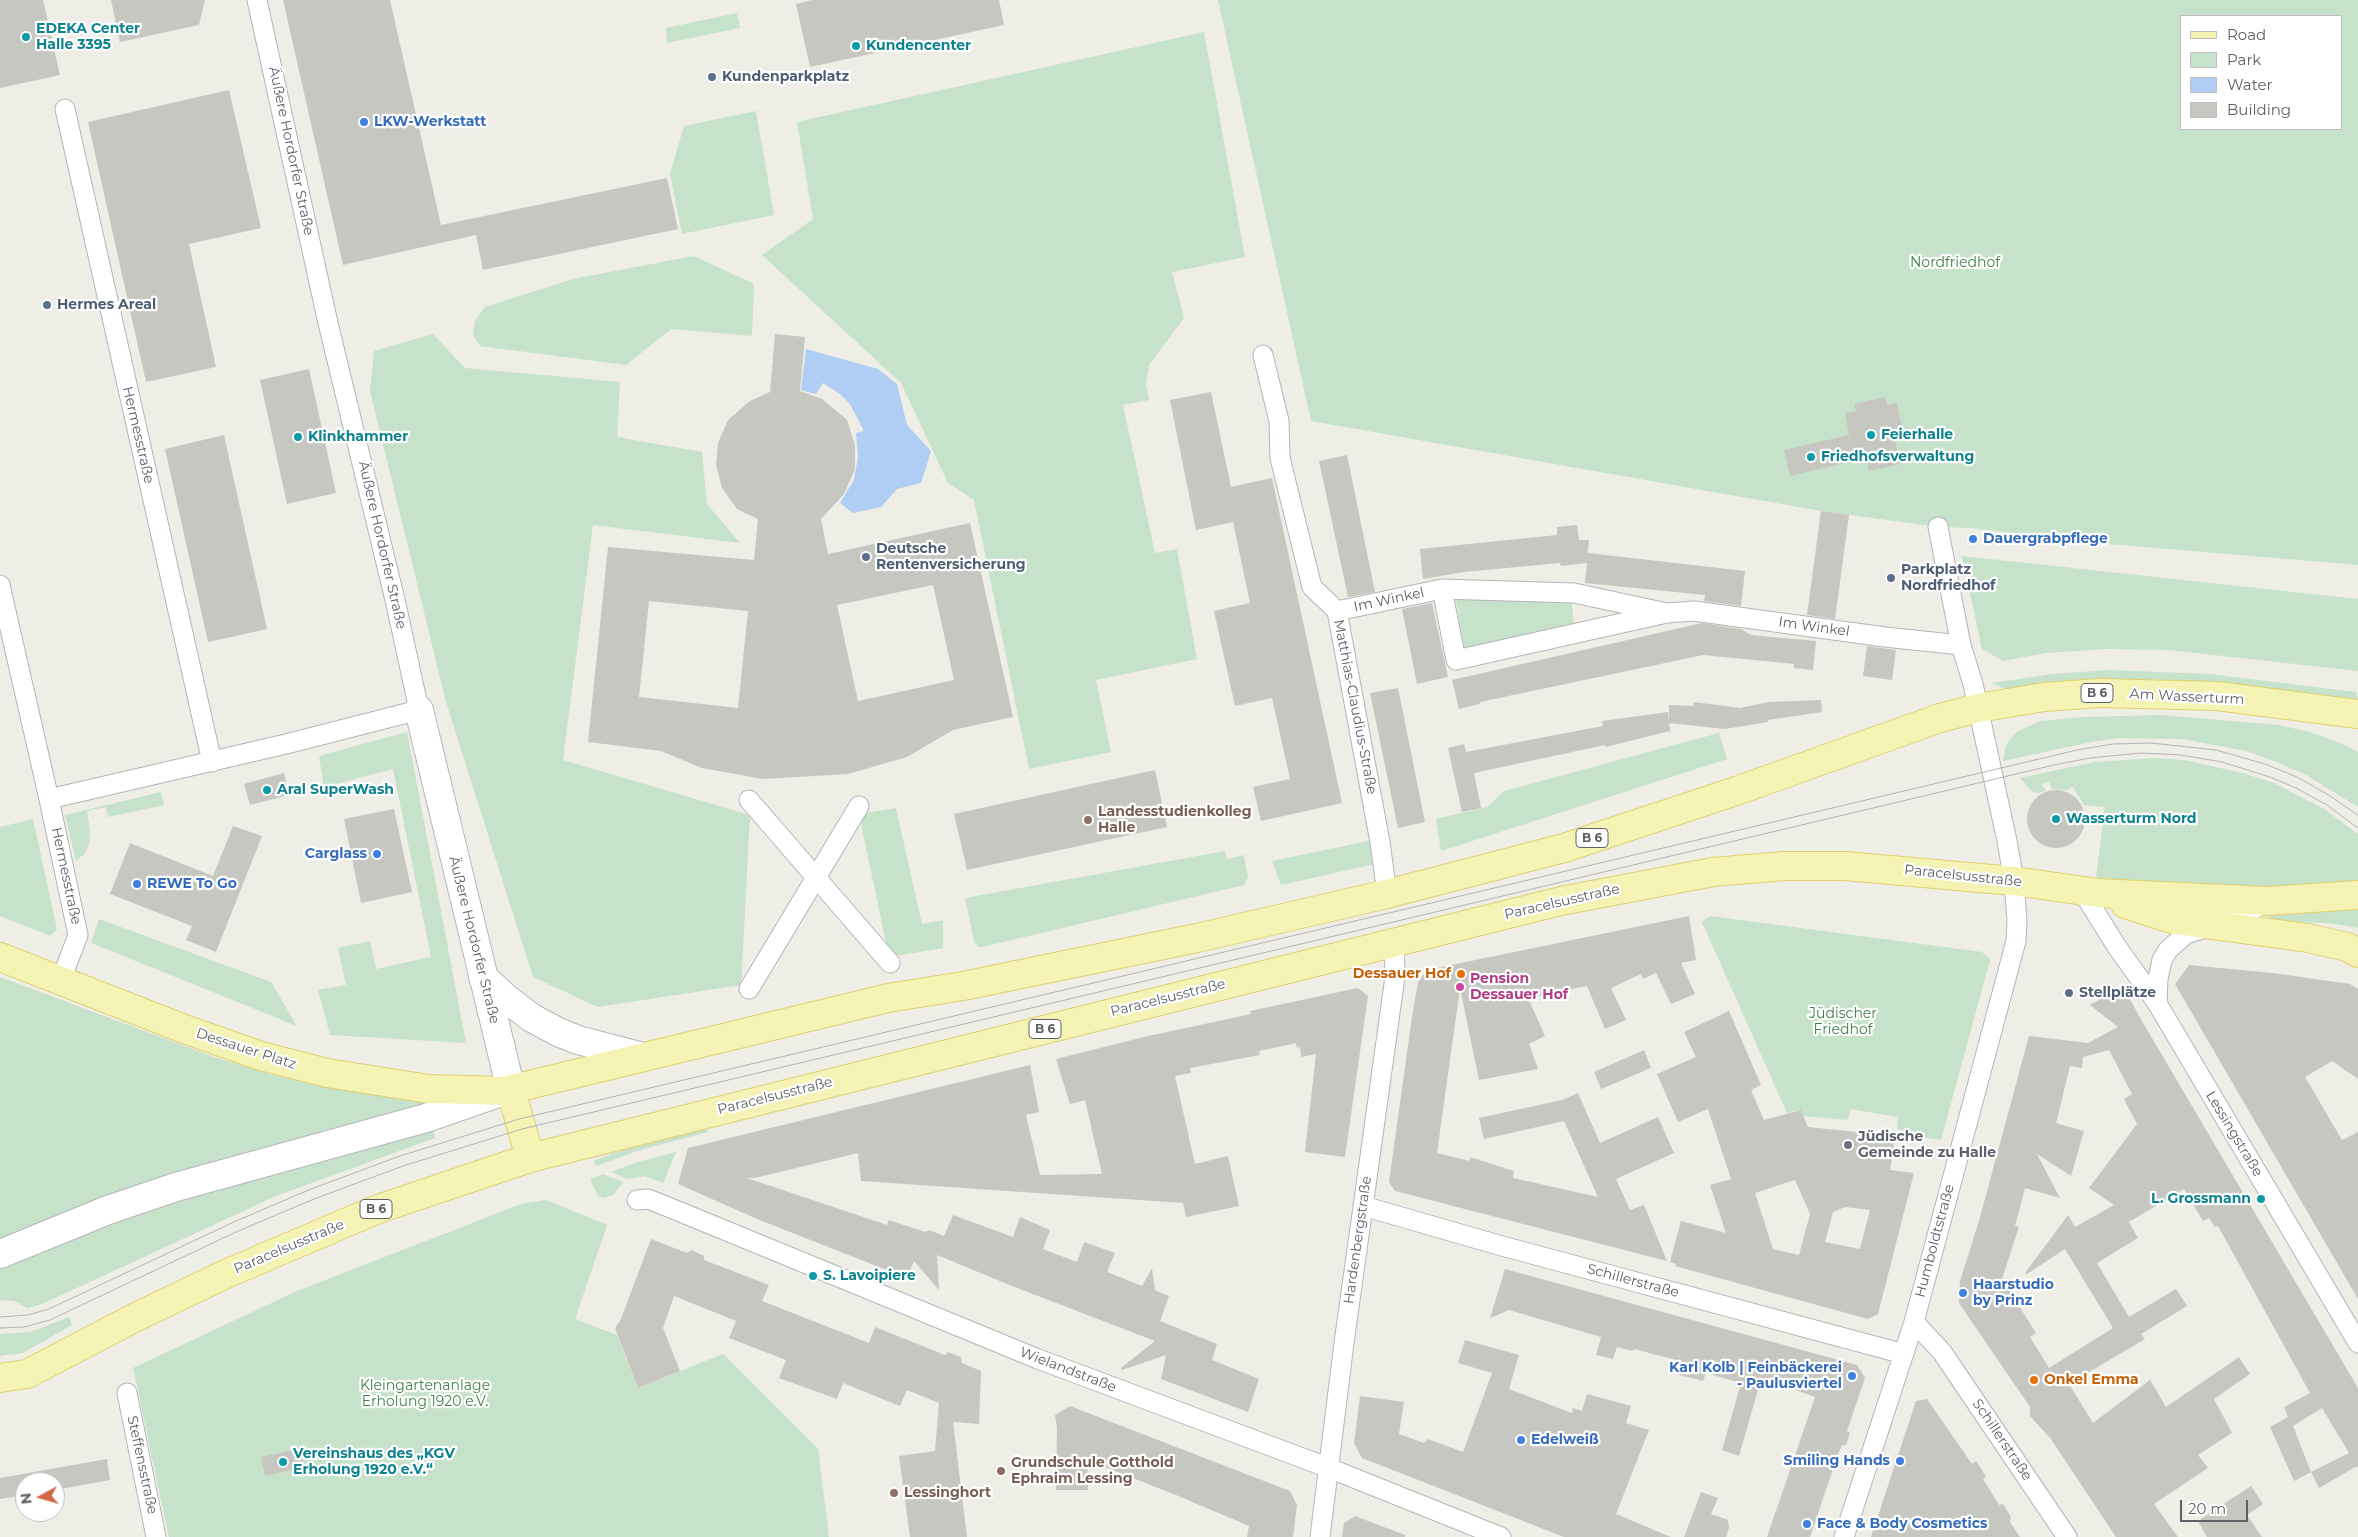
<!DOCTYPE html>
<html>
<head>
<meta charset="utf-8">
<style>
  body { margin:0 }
  #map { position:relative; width:2358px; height:1537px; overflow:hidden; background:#eeede6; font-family:Montserrat,sans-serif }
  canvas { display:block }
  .legend { position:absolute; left:2180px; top:15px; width:162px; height:115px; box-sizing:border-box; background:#fff; border:1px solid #bfbfc1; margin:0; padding:6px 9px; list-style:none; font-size:15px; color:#5e6065 }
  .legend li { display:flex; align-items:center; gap:10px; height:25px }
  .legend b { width:25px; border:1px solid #bfbfc1 }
  .north { position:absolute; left:15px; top:1472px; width:50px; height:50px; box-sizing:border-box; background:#fff; border:1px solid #bfbfc1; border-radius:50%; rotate:264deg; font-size:14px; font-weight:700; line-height:20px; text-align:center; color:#5e6065 }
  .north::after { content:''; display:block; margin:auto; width:18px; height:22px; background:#d46547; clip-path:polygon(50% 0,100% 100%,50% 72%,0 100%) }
  .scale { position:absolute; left:2180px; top:1500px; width:68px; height:22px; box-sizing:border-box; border:2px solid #5e6065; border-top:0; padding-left:6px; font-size:15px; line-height:18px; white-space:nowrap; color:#5e6065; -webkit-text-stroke:4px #fff; paint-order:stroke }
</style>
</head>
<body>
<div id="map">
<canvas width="2358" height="1537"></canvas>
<ul class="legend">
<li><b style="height:6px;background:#f5f3b4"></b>Road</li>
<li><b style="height:14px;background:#c6e2ca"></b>Park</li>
<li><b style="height:14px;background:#b0cdf4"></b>Water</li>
<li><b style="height:14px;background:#c7c7c1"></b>Building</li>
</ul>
<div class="north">N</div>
<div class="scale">20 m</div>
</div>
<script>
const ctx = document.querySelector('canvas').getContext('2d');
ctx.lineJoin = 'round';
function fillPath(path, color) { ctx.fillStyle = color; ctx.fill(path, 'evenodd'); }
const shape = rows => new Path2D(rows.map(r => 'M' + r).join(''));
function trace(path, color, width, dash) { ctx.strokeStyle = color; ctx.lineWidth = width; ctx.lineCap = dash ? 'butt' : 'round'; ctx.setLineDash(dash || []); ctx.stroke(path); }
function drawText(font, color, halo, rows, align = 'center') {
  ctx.font = font + ' Montserrat,sans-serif'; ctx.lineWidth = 4.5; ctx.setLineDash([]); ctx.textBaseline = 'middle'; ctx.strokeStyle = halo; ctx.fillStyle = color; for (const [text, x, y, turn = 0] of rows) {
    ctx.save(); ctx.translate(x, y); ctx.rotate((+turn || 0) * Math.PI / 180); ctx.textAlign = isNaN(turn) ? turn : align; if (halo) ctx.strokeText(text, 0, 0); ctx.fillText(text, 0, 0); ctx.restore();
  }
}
fillPath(shape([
  [1218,0,2358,0,2358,565,2062,540,1971,528,1938,527,1821,511,1311,421],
  [2182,16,2342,16,2342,129,2182,129],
  [737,13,740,28,667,43,666,28],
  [1204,32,1245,257,1172,272,1184,318,1149,365,1146,384,1149,400,1123,405,1155,553,1177,549,1197,659,1096,680,1111,752,1029,769,974,500,948,483,901,383,762,255,813,219,797,122],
  [756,111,774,215,682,234,670,174,684,126],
  [694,256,754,284,752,336,671,329,626,365,480,346,473,335,475,321,485,307,573,279],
  [433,334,465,368,620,382,617,437,702,452,707,504,740,543,593,525,563,760,750,815,741,985,598,1007,533,977,446,702,370,391,374,351],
  [1962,556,2358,599,2358,671,2169,650,2106,649,2046,653,2003,661,1982,649],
  [1455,595,1572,603,1574,629,1465,652],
  [2109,670,2209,674,2356,692,2358,702,2197,682,2150,679,2096,681,2009,691,1992,683,2052,674],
  [2161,715,2278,725,2310,732,2342,744,2358,752,2358,807,2308,776,2277,762,2246,751,2182,739,2120,738,2091,742,2003,761,2006,745,2011,738,2018,731,2041,721,2083,717],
  [407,732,466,1043,330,1035,318,990,346,985,338,948,370,941,376,969,431,957,393,769,324,787,319,756],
  [1719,733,1727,759,1441,851,1436,819,1487,807,1504,791],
  [2155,758,2185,760,2246,774,2274,783,2324,809,2358,834,2358,883,2286,888,2096,878,2105,807,2084,805,2073,787,2066,790,2052,789,2049,782,2041,784,2046,791,2038,793,2031,791,2020,778,2094,762],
  [161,792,164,805,108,817,106,807,87,811,90,831,89,844,85,853,76,861,65,815],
  [896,808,922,924,943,920,943,948,889,957,859,814],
  [33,819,57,929,51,936,0,916,0,827],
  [1373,840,1379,863,1281,885,1272,861],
  [1225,851,1227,859,1244,855,1248,877,1244,885,982,947,978,947,974,941,965,898],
  [2358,906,2358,928,2336,924,2273,920,2268,915,2270,913],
  [1710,916,1982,952,1990,960,1941,1140,1902,1134,1902,1130,1897,1129,1898,1117,1850,1109,1848,1120,1803,1116,1800,1110,1787,1113,1702,922],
  [99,919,271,982,297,1026,91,943],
  [0,977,214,1057,276,1076,348,1091,422,1098,427,1107,303,1138,159,1178,0,1240],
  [706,1126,708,1132,640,1150,596,1166,594,1161,622,1150],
  [434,1131,435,1138,276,1196,42,1304,28,1308,14,1301,0,1300,0,1268,55,1244,147,1209,216,1188],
  [676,1152,663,1183,644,1176,628,1179,611,1172,638,1162],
  [603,1174,623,1182,613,1195,604,1198,598,1196,591,1182,591,1179],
  [546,1200,607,1225,575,1319,617,1335,638,1388,723,1354,818,1449,829,1537,169,1537,133,1368,297,1291,521,1204],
  [69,1317,72,1325,23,1353,0,1356,0,1334,30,1332]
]), '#c6e2ca');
fillPath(shape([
  [806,349,878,369,897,384,907,425,931,451,921,483,897,489,881,507,853,513,840,503,854,480,858,457,856,433,864,431,850,404,840,394,823,383,816,394,801,390]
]), '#b0cdf4');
fillPath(shape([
  [0,0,43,0,60,75,0,88],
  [111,0,205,0,199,25,120,42],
  [283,0,390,0,441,225,667,178,678,229,483,270,476,235,343,265],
  [812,0,999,0,1004,25,810,67,796,4],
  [229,90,261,228,189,244,216,367,146,382,88,122],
  [775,334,805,337,800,391,822,399,847,420,855,445,855,469,844,494,821,519,828,554,970,523,1013,717,953,730,907,757,848,774,763,779,702,768,661,751,588,742,608,547,754,560,758,519,737,509,722,488,716,465,718,443,728,420,750,401,770,392],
  [933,585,954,680,858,701,837,605],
  [649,601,748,611,738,708,639,697],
  [309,369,336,493,287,504,260,380],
  [1211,392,1231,487,1272,478,1342,803,1261,821,1253,787,1290,779,1272,698,1235,706,1214,611,1250,603,1233,522,1196,530,1170,400],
  [1885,397,1887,405,1897,403,1903,430,1893,432,1900,464,1869,471,1866,458,1790,476,1784,450,1849,435,1845,413,1856,411,1854,404],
  [224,435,267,629,208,642,165,449],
  [1347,455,1375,592,1348,597,1319,461],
  [1821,511,1849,515,1835,619,1807,615],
  [1577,525,1579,540,1589,540,1587,561,1588,553,1745,571,1741,606,1704,601,1705,595,1585,583,1587,563,1561,566,1560,563,1464,572,1423,579,1420,549,1557,535,1557,527],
  [1432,603,1448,677,1417,684,1402,609],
  [1702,623,1741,629,1751,635,1816,641,1813,670,1794,668,1794,664,1703,655,1480,702,1480,704,1459,709,1452,680],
  [1867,646,1896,650,1892,680,1863,676],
  [1398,688,1425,822,1398,828,1370,693],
  [1821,700,1822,712,1768,720,1768,722,1725,729,1669,723,1669,705,1693,706,1694,702,1740,708,1769,702],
  [1668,712,1670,731,1606,747,1605,745,1474,773,1481,808,1462,812,1448,748,1464,744,1466,752,1603,726,1602,721],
  [1155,770,1167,827,967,870,954,814],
  [284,773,289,795,250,805,244,784],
  '2027 819a29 29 0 1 1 58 0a29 29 0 1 1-58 0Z',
  [394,809,412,892,361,903,344,819],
  [233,826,262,836,216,952,186,940,192,926,110,894,130,843,213,876],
  [1689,916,1696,960,1681,963,1695,994,1671,1004,1656,973,1643,979,1641,974,1611,988,1626,1020,1605,1029,1587,986,1528,998,1545,1036,1529,1044,1538,1069,1479,1080,1460,988,1437,1153,1470,1161,1470,1157,1514,1171,1513,1178,1598,1197,1564,1121,1484,1139,1479,1118,1562,1100,1578,1093,1600,1143,1658,1117,1674,1153,1616,1179,1630,1210,1644,1205,1667,1261,1395,1191,1389,1182,1412,1017,1418,982,1427,970],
  [2189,965,2273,973,2350,984,2358,989,2358,1079,2332,1061,2305,1077,2342,1140,2358,1132,2358,1299,2175,984],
  [2123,986,2139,1016,2358,1388,2358,1468,2357,1466,2319,1488,2311,1472,2294,1481,2270,1427,2288,1417,2284,1407,2310,1393,2218,1226,2215,1227,2209,1218,2203,1221,2184,1189,2129,1222,2138,1238,2097,1263,2129,1317,2176,1289,2187,1306,2141,1334,2145,1339,2069,1384,2093,1423,2150,1380,2166,1407,2239,1357,2250,1374,2214,1399,2232,1433,2198,1455,2208,1468,2154,1504,2178,1537,2116,1537,2051,1439,2030,1416,2030,1407,1959,1303,1960,1281,1979,1221,2029,1036,2088,1043,2118,1027,2090,1005],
  [2109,1050,2132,1094,2124,1099,2137,1124,2089,1188,2114,1205,2075,1227,2068,1215,2025,1273,2027,1274,2065,1249,2113,1328,2049,1368,2030,1337,2036,1333,2002,1279,2019,1227,2015,1226,2025,1188,2060,1198,2037,1154,2071,1176,2084,1131,2056,1123,2070,1066,2082,1068,2083,1057],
  [2322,1408,2349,1453,2311,1472,2293,1426],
  [1358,988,1368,996,1345,1157,1305,1152,1316,1054,1301,1057,1300,1047,1297,1048,1296,1043,1259,1051,1260,1055,1190,1068,1191,1073,1175,1076,1195,1164,1228,1156,1239,1206,1186,1217,1183,1203,861,1181,858,1153,755,1178,747,1178,887,1225,889,1220,925,1232,929,1230,944,1236,953,1215,1013,1237,1020,1217,1050,1230,1043,1249,1077,1262,1084,1242,1115,1253,1107,1272,1142,1286,1152,1268,1155,1290,1169,1296,1160,1321,1217,1344,1212,1360,1259,1379,1248,1412,1161,1379,1166,1355,1122,1370,1121,1368,1155,1341,1012,1286,937,1255,939,1290,914,1261,907,1278,757,1219,678,1184,688,1148,1030,1065,1039,1112,1026,1115,1040,1175,1102,1174,1085,1100,1070,1104,1056,1059,1144,1037,1251,1014,1250,1011],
  [1729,1011,1761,1085,1751,1090,1764,1120,1801,1110,1808,1127,1895,1136,1890,1170,1914,1173,1878,1314,1868,1319,1675,1266,1676,1264,1670,1262,1681,1221,1726,1233,1710,1185,1731,1179,1708,1109,1678,1122,1657,1074,1696,1057,1684,1032],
  [1795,1180,1810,1214,1799,1255,1773,1249,1755,1193],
  [1845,1207,1870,1210,1860,1249,1825,1242,1833,1212],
  [1644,1050,1651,1068,1601,1089,1594,1072],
  [651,1239,687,1253,692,1250,704,1256,704,1260,769,1285,762,1301,869,1343,875,1327,945,1355,948,1352,961,1357,962,1363,981,1371,979,1424,953,1422,967,1537,910,1537,899,1456,935,1451,939,1403,907,1390,900,1406,843,1383,837,1399,779,1378,786,1360,729,1338,736,1321,674,1296,663,1328,680,1371,638,1388,615,1328,621,1319],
  [1505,1269,1857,1365,1865,1378,1847,1431,1850,1433,1846,1445,1842,1445,1837,1457,1810,1537,1767,1537,1815,1397,1776,1383,1774,1387,1760,1383,1739,1456,1722,1450,1741,1383,1706,1373,1703,1381,1676,1374,1680,1361,1634,1349,1633,1351,1617,1347,1613,1359,1596,1355,1601,1337,1509,1310,1490,1318],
  [1465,1340,1519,1355,1509,1389,1572,1413,1573,1408,1582,1411,1587,1394,1631,1406,1626,1423,1649,1430,1616,1514,1671,1537,1564,1537,1362,1458,1354,1443,1360,1396,1404,1402,1399,1434,1424,1443,1428,1439,1463,1452,1492,1373,1458,1363],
  [1927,1399,1972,1464,1976,1461,1986,1476,1983,1479,1999,1505,2003,1504,2011,1517,2010,1522,2020,1537,1871,1537,1916,1401],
  [1070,1406,1290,1491,1297,1505,1293,1537,1247,1537,1249,1526,1176,1495,1087,1460,1088,1490,1056,1490,1057,1428,1055,1415],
  [300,1449,304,1467,265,1476,261,1457],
  [107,1459,110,1480,55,1490,55,1482,25,1482,25,1495,0,1499,0,1478],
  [2251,1486,2263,1504,2247,1515,2262,1537,2207,1537,2198,1521],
  [1701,1492,1718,1498,1711,1514,1728,1520,1729,1528,1726,1537,1684,1537],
  [1355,1516,1405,1535,1405,1537,1342,1537,1344,1523]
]), '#c7c7c1');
const street = shape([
  [65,109,212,762],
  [1263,355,1279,421,1280,458,1312,587,1337,611,1380,842,1387,894],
  [0,585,49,799,286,744,419,710,396,604,328,323,257,0],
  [1337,611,1442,589],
  [1667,613,1574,593,1442,589,1456,660,1667,613,1694,611,1885,637,1961,645],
  [49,799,78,935,61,980],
  [749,800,890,963],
  [2082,891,2117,947,2157,1003,2358,1343],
  [749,989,859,806],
  [2157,1003,2158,979,2162,960,2168,950,2186,934,2242,916,2267,901],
  [637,1200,648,1199,678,1211,1038,1359,1329,1468,1501,1537],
  [1363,1206,1502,1246,1904,1354],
  [1914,1322,1942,1352,2067,1537],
  [127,1393,156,1537],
  [1320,1537,1344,1343,1395,977,1394,942],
  [1844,1537,1914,1322,2016,941,2017,921,2014,881,2007,841,1973,684,1961,645,1938,527]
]);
const secondary = shape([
  [419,710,511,1090],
  [483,977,508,1000,532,1018,558,1032,578,1040,643,1057],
  [0,1254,108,1210,176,1187,426,1118,504,1091]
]);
const primary = shape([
  [2125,904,2175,920,2308,938,2347,947,2358,953],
  [0,957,187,1030,261,1056,327,1073,429,1089,504,1091,888,998,963,986,1197,938,1387,894,1564,848,1739,790,1940,718,1978,708,2044,697,2100,693,2217,696,2358,714],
  [511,1090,530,1158],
  [0,1378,27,1374,138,1316,228,1273,378,1209,530,1158,1561,901,1713,872,1785,866,1845,866,2014,881,2098,893,2267,901,2358,895]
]);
trace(street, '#b3b5b9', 21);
trace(secondary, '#b5b7bc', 30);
trace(primary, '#e0d06d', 30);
trace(street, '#fff', 19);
trace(secondary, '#fff', 28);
trace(primary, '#f5f3b4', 28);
trace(shape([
  [0,1317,28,1315,49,1309,236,1221,311,1189,400,1156,519,1119,2077,750,2113,744,2151,743,2216,750,2265,764,2297,777,2327,794,2358,815],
  [0,1328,24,1327,50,1320,236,1232,314,1199,403,1166,522,1129,2054,765,2090,758,2141,753,2181,755,2222,762,2270,777,2296,788,2327,805,2358,828]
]), '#b4b4b5', 1);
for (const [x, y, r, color] of [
  [26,37,5,"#0f9aa8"],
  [856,46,5,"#0f9aa8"],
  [712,77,5,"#5c6f8a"],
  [364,122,5,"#3f7fe0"],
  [47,305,5,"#5c6f8a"],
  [1871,435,5,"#0f9aa8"],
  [298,437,5,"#0f9aa8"],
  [1811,457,5,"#0f9aa8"],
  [1973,539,5,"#3f7fe0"],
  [866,557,5,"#5c6f8a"],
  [1891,578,5,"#5c6f8a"],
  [267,790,5,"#0f9aa8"],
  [2056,819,5,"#0f9aa8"],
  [1088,820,5,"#8d6e63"],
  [377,854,5,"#3f7fe0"],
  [137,884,5,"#3f7fe0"],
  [1461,974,5,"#e8710a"],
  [1460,987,5,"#d1479c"],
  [2069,993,5,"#5c6f8a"],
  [1848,1145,5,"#6b7280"],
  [2261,1199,5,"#0f9aa8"],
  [813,1276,5,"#0f9aa8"],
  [1963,1293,5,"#3f7fe0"],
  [1852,1376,5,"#3f7fe0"],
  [2034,1380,5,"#e8710a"],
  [1521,1440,5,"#3f7fe0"],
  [1900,1461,5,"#3f7fe0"],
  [283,1462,5,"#0f9aa8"],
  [1001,1471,5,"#8d6e63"],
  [894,1493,5,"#8d6e63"],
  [1807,1524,5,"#3f7fe0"]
]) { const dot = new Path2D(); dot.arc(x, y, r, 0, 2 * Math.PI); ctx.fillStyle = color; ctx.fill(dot); trace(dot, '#fff', 2); }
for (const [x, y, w] of [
  [2097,693,32],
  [1592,838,32],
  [1045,1029,32],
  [376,1209,32]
]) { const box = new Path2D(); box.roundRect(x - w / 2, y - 9.5, w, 19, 4); ctx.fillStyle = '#fff'; ctx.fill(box); trace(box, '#5e6065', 1); }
drawText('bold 12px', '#5e6065', null, [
  ["B 6",2097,693],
  ["B 6",1592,838],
  ["B 6",1045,1029],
  ["B 6",376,1209]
]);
drawText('bold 14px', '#0d838f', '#fff', [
  ["EDEKA Center",36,29],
  ["Halle 3395",36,45],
  ["Kundencenter",866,46],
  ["Feierhalle",1881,435],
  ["Klinkhammer",308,437],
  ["Friedhofsverwaltung",1821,457],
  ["Aral SuperWash",277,790],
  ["Wasserturm Nord",2066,819],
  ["L. Grossmann",2251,1199,"right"],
  ["S. Lavoipiere",823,1276],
  ["Vereinshaus des „KGV",293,1454],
  ["Erholung 1920 e.V.“",293,1470]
], 'left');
drawText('bold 14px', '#4e5e75', '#fff', [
  ["Kundenparkplatz",722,77],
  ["Hermes Areal",57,305],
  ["Deutsche",876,549],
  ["Rentenversicherung",876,565],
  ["Parkplatz",1901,570],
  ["Nordfriedhof",1901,586],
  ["Stellplätze",2079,993]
], 'left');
drawText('bold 14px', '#366cbe', '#fff', [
  ["LKW-Werkstatt",374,122],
  ["Dauergrabpflege",1983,539],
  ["Carglass",367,854,"right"],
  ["REWE To Go",147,884],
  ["Haarstudio",1973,1285],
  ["by Prinz",1973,1301],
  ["Karl Kolb | Feinbäckerei",1842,1368,"right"],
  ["- Paulusviertel",1842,1384,"right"],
  ["Edelweiß",1531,1440],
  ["Smiling Hands",1890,1461,"right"],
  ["Face & Body Cosmetics",1817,1524]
], 'left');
drawText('14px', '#5e6065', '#fff', [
  ["Äußere Hordorfer Straße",291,151,78],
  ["Hermesstraße",138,435,77],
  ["Äußere Hordorfer Straße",382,545,77],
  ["Im Winkel",1389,600,-12],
  ["Im Winkel",1814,627,8],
  ["Am Wasserturm",2187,697,3],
  ["Matthias-Claudius-Straße",1355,707,79],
  ["Hermesstraße",66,876,78],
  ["Paracelsusstraße",1963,876,6],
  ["Paracelsusstraße",1562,902,-13],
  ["Äußere Hordorfer Straße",474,940,76],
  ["Paracelsusstraße",1168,998,-14],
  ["Dessauer Platz",246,1049,18],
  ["Paracelsusstraße",775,1096,-14],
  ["Lessingstraße",2234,1134,59],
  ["Hardenbergstraße",1358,1240,-82],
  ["Humboldtstraße",1935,1241,-75],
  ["Paracelsusstraße",289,1247,-23],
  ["Schillerstraße",1633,1281,15],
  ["Wielandstraße",1068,1370,21],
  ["Schillerstraße",2002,1440,56],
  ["Steffensstraße",142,1465,78]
]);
drawText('14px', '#41814c', '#fff', [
  ["Nordfriedhof",1955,263],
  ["Jüdischer",1843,1014],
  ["Friedhof",1843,1030],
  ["Kleingartenanlage",425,1386],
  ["Erholung 1920 e.V.",425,1402]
]);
drawText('bold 14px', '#785e54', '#fff', [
  ["Landesstudienkolleg",1098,812],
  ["Halle",1098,828],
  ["Grundschule Gotthold",1011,1463],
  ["Ephraim Lessing",1011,1479],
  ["Lessinghort",904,1493]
], 'left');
drawText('bold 14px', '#c56008', '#fff', [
  ["Dessauer Hof",1451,974],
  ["Onkel Emma",2044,1380,"left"]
], 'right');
drawText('bold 14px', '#b23c85', '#fff', [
  ["Pension",1470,979],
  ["Dessauer Hof",1470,995]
], 'left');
drawText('bold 14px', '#5b616d', '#fff', [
  ["Jüdische",1858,1137],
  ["Gemeinde zu Halle",1858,1153]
], 'left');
</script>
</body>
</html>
